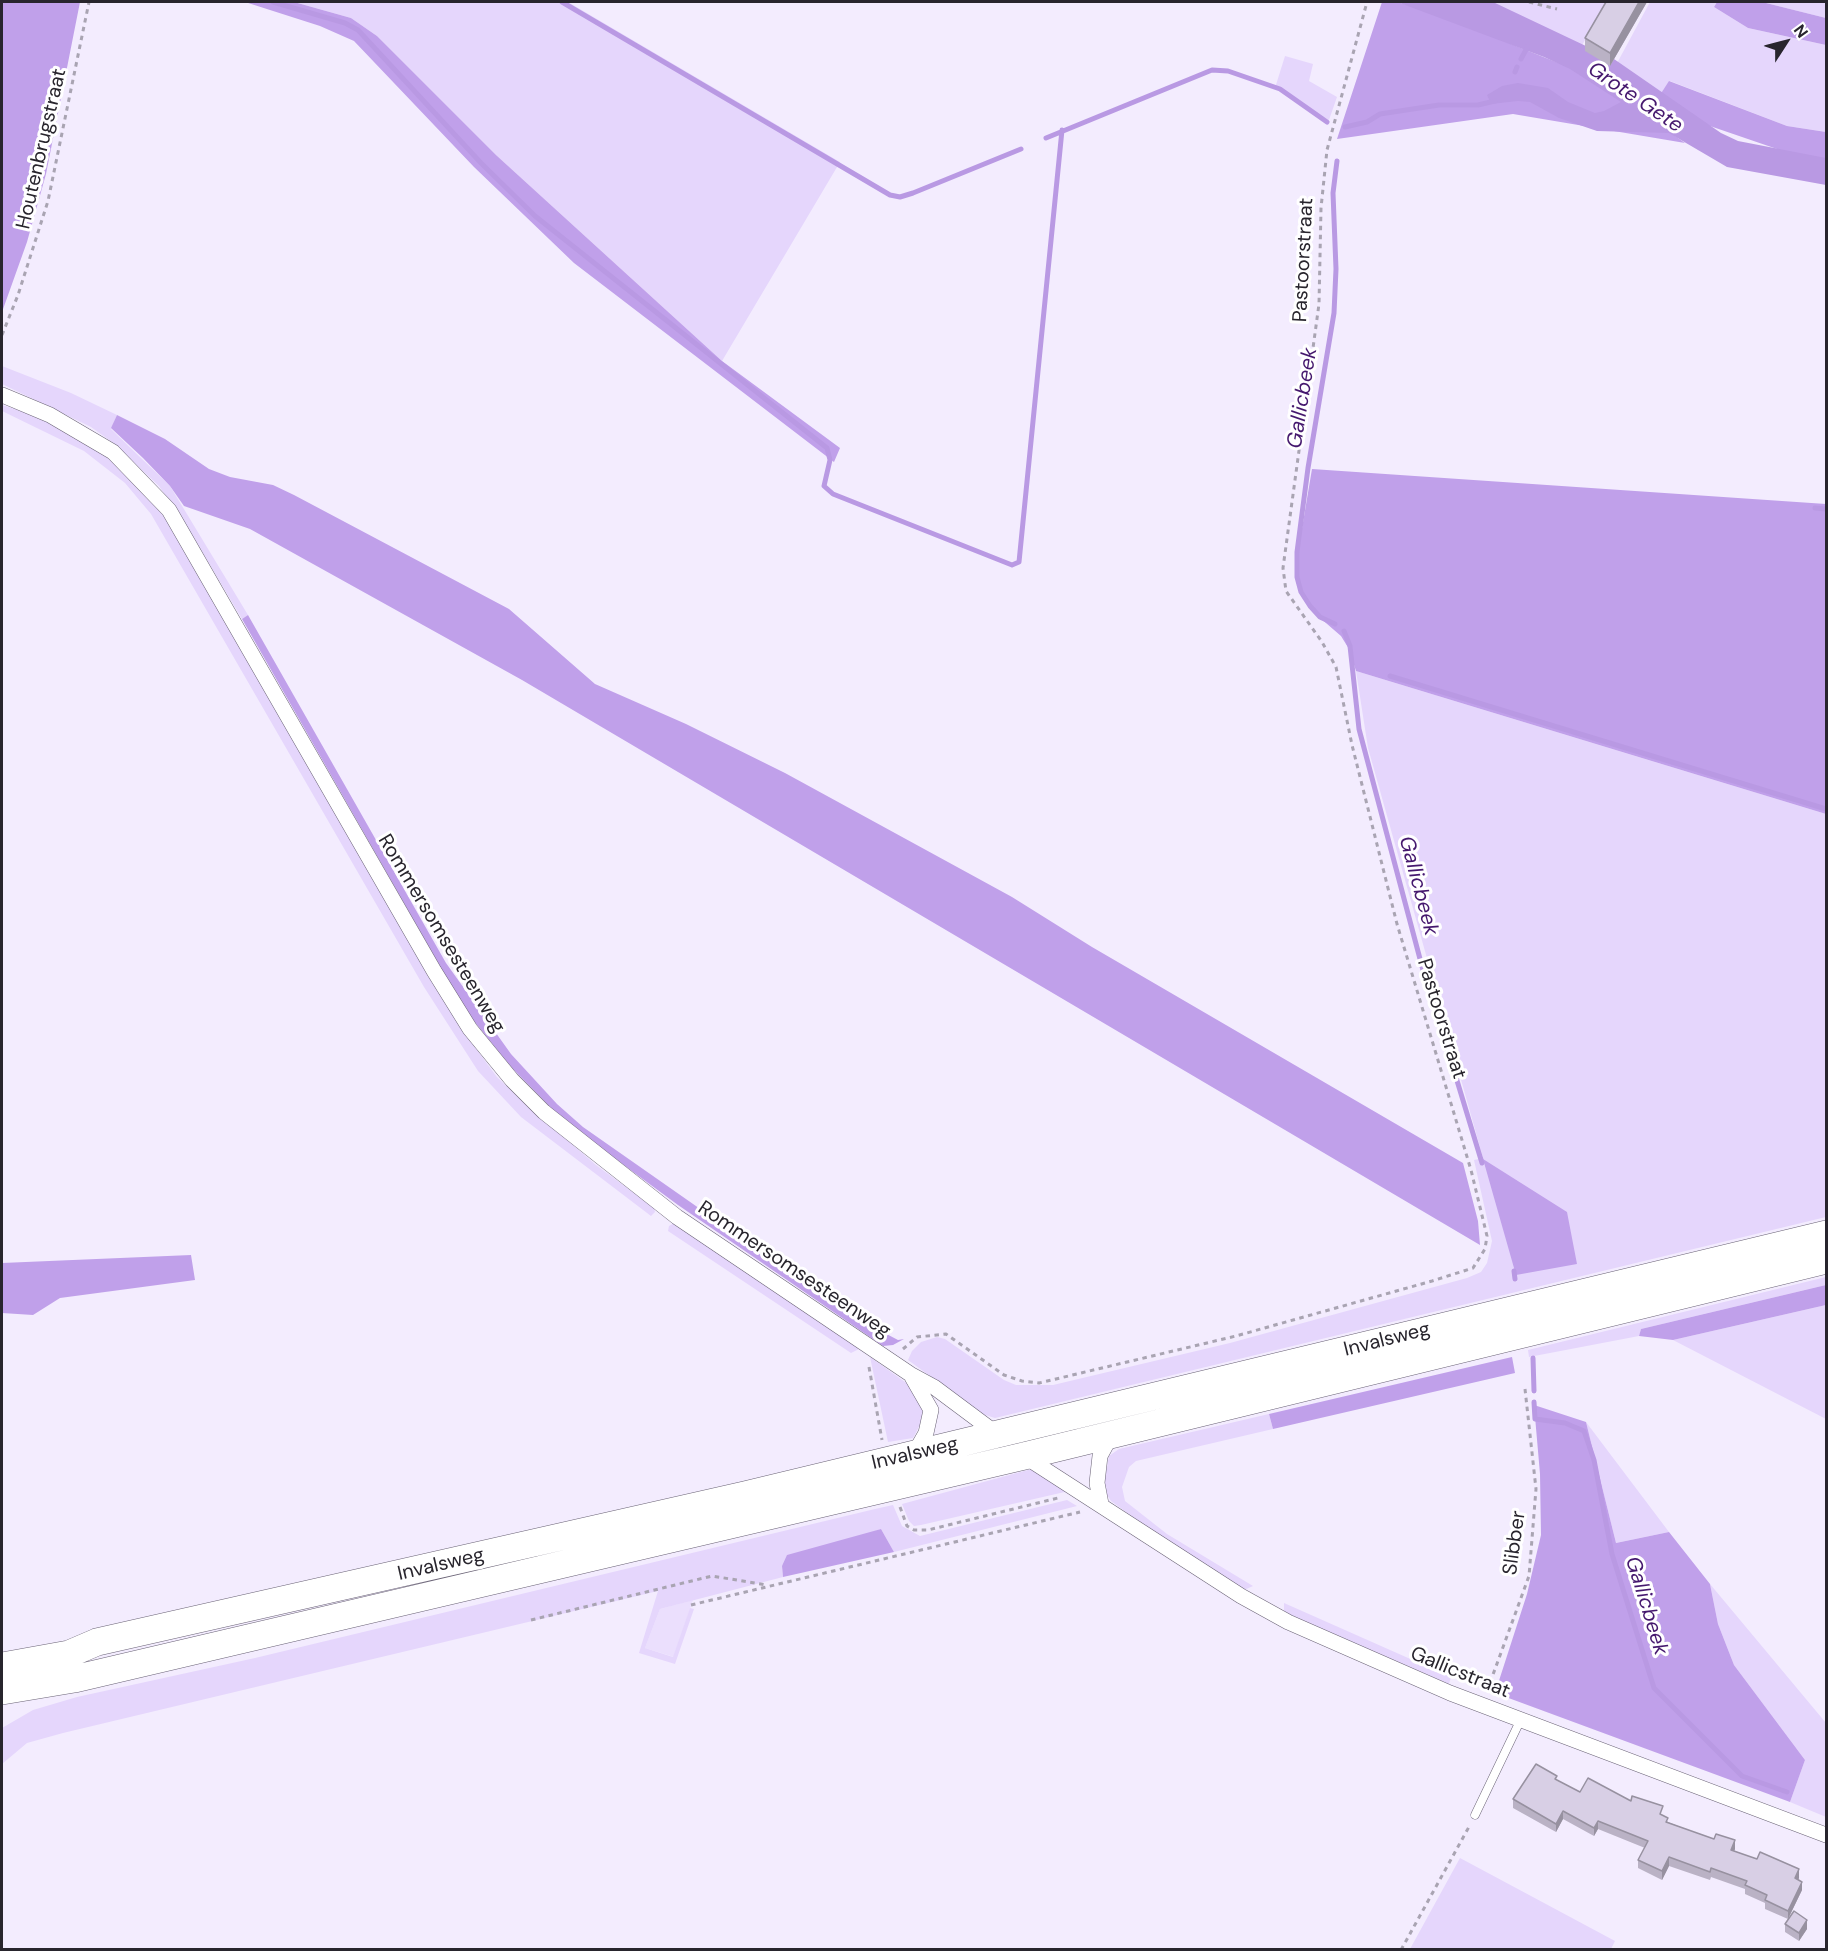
<!DOCTYPE html>
<html>
<head>
<meta charset="utf-8">
<style>
  body { margin:0 }
  #map { position:relative; width:1828px; height:1951px; overflow:hidden; background:#f3ecfe; font-family:"DM Sans",sans-serif }
  canvas { display:block }
  .frame { position:absolute; inset:0; border:3px solid #28252d; pointer-events:none }
  .north { position:absolute; left:1756px; top:12px; width:60px; height:60px; -webkit-text-stroke:4px #fff; paint-order:stroke; rotate:54deg; font-size:16px; font-weight:700; line-height:24px; text-align:center; color:#28252d }
  .north::after { content:''; display:block; margin:auto; width:21px; height:27px; background:#28252d; clip-path:polygon(50% 0,100% 100%,50% 72%,0 100%) }
</style>
</head>
<body>
<div id="map">
<canvas width="1828" height="1951"></canvas>
<div class="frame"></div>
<div class="north">N</div>
</div>
<script>
const ctx = document.querySelector('canvas').getContext('2d');
ctx.lineJoin = 'round';
function fillPath(path, color) { ctx.fillStyle = color; ctx.fill(path, 'evenodd'); }
const shape = rows => new Path2D(rows.map(r => 'M' + r).join(''));
function trace(path, color, width, dash) { ctx.strokeStyle = color; ctx.lineWidth = width; ctx.lineCap = dash ? 'butt' : 'round'; ctx.setLineDash(dash || []); ctx.stroke(path); }
function drawText(font, color, halo, rows, align = 'center') {
  ctx.font = font + ' "DM Sans",sans-serif'; ctx.lineWidth = 6; ctx.setLineDash([]); ctx.textBaseline = 'middle'; ctx.strokeStyle = halo; ctx.fillStyle = color; for (const [text, x, y, turn = 0] of rows) {
    ctx.save(); ctx.translate(x, y); ctx.rotate((+turn || 0) * Math.PI / 180); ctx.textAlign = isNaN(turn) ? turn : align; if (halo) ctx.strokeText(text, 0, 0); ctx.fillText(text, 0, 0); ctx.restore();
  }
}
fillPath(shape([
  [693,1600,674,1657,645,1648,660,1609]
]), '#ebdffd');
fillPath(shape([
  [294,2,568,2,840,162,722,361,496,155,377,36,351,18],
  [1482,2,1607,2,1581,47],
  [1650,2,1717,2,1714,7,1748,28,1826,45,1826,132,1787,126,1670,81,1658,98,1616,65],
  [1762,2,1826,2,1826,18],
  [1285,56,1313,64,1309,81,1337,97,1329,120,1275,88],
  [2,366,71,393,117,415,111,429,170,486,248,615,242,619,197,543,159,486,112,442,91,427,2,384],
  [2,405,37,416,106,456,145,492,165,518,424,968,471,1042,497,1077,525,1104,596,1165,654,1208,655,1212,651,1216,521,1117,478,1071,424,987,151,514,125,483,84,451,2,411],
  [1356,671,1826,814,1826,1217,995,1418,982,1414,908,1360,912,1351,921,1342,937,1337,945,1339,1004,1380,1016,1385,1053,1385,1230,1343,1467,1278,1481,1272,1487,1263,1492,1241,1474,1160,1483,1158,1368,748],
  [674,1223,853,1344,859,1349,851,1353,668,1231,669,1226],
  [1826,1277,1826,1285,1641,1329,1639,1336,1529,1357,1528,1350],
  [1826,1305,1826,1419,1673,1340],
  [870,1357,912,1387,922,1407,923,1419,913,1438,888,1442],
  [1269,1414,1273,1429,1136,1461,1129,1467,1122,1487,1125,1501,1167,1534,1253,1586,1244,1590,1141,1523,1111,1501,1107,1495,1104,1483,1109,1456,1119,1449],
  [1586,1422,1669,1532,1616,1543],
  [1028,1470,1037,1470,1069,1491,921,1525,914,1526,909,1521,902,1504],
  [1067,1500,1077,1506,894,1552,881,1529,782,1566,783,1577,660,1609,645,1648,673,1657,690,1608,694,1609,675,1664,639,1653,658,1591,63,1733,27,1743,2,1764,2,1728,33,1710,77,1697,255,1658,875,1509,893,1505,902,1526,920,1536],
  [1710,1584,1826,1723,1826,1817,1790,1802,1805,1760,1734,1665,1718,1624],
  [1284,1603,1451,1677,1449,1684,1292,1616,1284,1611],
  [1460,1858,1615,1941,1611,1949,1410,1949]
]), '#e5d6fc');
fillPath(shape([
  [2,2,80,2,46,174,27,242,2,312],
  [245,2,294,2,351,18,377,36,496,155,722,361,840,448,834,462,574,263,474,167,354,41,320,26],
  [1382,2,1397,2,1436,14,1571,68,1607,88,1685,143,1513,114,1337,139],
  [1717,2,1762,2,1826,18,1826,45,1748,28,1714,7],
  [1669,81,1787,126,1826,132,1826,163,1815,162,1707,125,1658,98],
  [117,415,165,439,209,469,230,477,273,485,294,495,509,609,595,684,686,724,785,773,1012,897,1092,947,1463,1163,1478,1221,1480,1245,522,680,250,529,184,506,170,486,143,458,111,428],
  [1312,469,1826,504,1826,814,1356,671,1349,649,1341,636,1319,617,1297,583,1297,558],
  [248,615,446,963,511,1054,557,1104,583,1127,856,1318,898,1340,904,1339,893,1345,883,1346,678,1205,564,1121,511,1067,469,1015,450,984,242,619],
  [1483,1159,1567,1212,1577,1264,1516,1275],
  [191,1255,195,1280,60,1298,33,1315,2,1313,2,1263],
  [1826,1285,1826,1305,1673,1340,1639,1336,1641,1329],
  [1512,1357,1515,1373,1273,1429,1269,1414],
  [1534,1405,1586,1422,1616,1543,1669,1532,1710,1584,1718,1624,1734,1665,1805,1760,1790,1802,1495,1693,1527,1594,1541,1535,1540,1474],
  [881,1529,894,1552,783,1577,782,1566,787,1555]
]), '#c0a0ea');
fillPath(shape([
  [1397,2,1493,2,1588,47,1610,65,1614,59,1721,133,1738,141,1826,158,1826,185,1727,167,1669,133,1597,131,1559,118,1530,102,1518,101,1491,104,1487,95,1502,86,1518,83,1548,88,1568,102,1595,113,1604,111,1621,102,1570,69,1544,57]
]), '#b999e3');
trace(shape([
  [273,2,345,23,358,30,481,163,535,216,827,448,830,460,824,486,833,494,1012,565,1019,562,1062,130],
  [562,2,890,195,900,197,913,193,1021,149],
  [1521,59,1528,46],
  [1515,72,1517,67],
  [1345,127,1367,122,1380,114,1439,105,1478,105,1495,101],
  [1046,138,1212,70,1228,71,1280,89,1327,122],
  [1815,508,1826,509],
  [1335,624,1320,617,1310,606,1301,592,1297,577,1297,552,1308,468,1334,313,1336,269,1333,193,1337,161],
  [1344,631,1350,646,1359,729,1424,974],
  [1390,676,1826,809],
  [1428,985,1482,1163],
  [1514,1271,1515,1279],
  [1533,1358,1534,1391],
  [1534,1402,1535,1419,1565,1423,1584,1431,1594,1460,1612,1554,1654,1688,1742,1776,1787,1792]
]), '#b999e3', 5);
const lane = shape([
  [1475,1815,1521,1719]
]);
const street = shape([
  [2,395,50,415,113,452,169,510,434,971,470,1029,512,1080,544,1112,677,1217,910,1374,934,1387,997,1434],
  [912,1377,931,1410,926,1433,914,1454],
  [1024,1456,1241,1596,1288,1622,1450,1693,1826,1835],
  [1101,1504,1097,1483,1100,1456,1112,1434]
]);
const highway = shape([
  [2,1666,69,1654,97,1642,745,1495,1826,1234],
  [2,1691,74,1679,1024,1456,1826,1260]
]);
trace(lane, '#6a6376', 9);
trace(street, '#6a6376', 16);
trace(highway, '#6a6376', 28);
trace(shape([
  [1529,2,1557,9],
  [2,335,18,295,48,201,89,2],
  [903,1349,917,1337,946,1334,1004,1375,1022,1381,1039,1383,1236,1336,1432,1281,1473,1268,1485,1249,1487,1236,1471,1170,1397,924,1352,745,1336,667,1322,642,1286,591,1283,568,1319,304,1321,208,1327,150,1367,2],
  [869,1367,882,1440],
  [900,1507,907,1526,914,1530,928,1530,1058,1498],
  [691,1605,1080,1512],
  [531,1620,712,1576,767,1585],
  [1487,1691,1529,1576,1536,1489,1525,1389],
  [1401,1950,1470,1825]
]), '#a9a4b2', 3, [4.5, 4.5]);
trace(lane, '#fff', 8);
trace(street, '#fff', 15);
trace(highway, '#fff', 27);
fillPath(shape([
  [1606,2,1647,2,1610,66,1585,51,1585,38],
  [1557,1780,1580,1792,1631,1801,1662,1815,1668,1822,1735,1849,1734,1851,1799,1878,1798,1880,1802,1890,1789,1917,1807,1929,1799,1941,1785,1932,1785,1924,1788,1919,1765,1909,1765,1903,1745,1894,1745,1889,1711,1877,1710,1880,1669,1866,1662,1880,1638,1868,1638,1860,1645,1848,1598,1829,1594,1836,1563,1819,1556,1832,1513,1808,1513,1799]
]), '#bab2c5');
fillPath(shape([
  [1639,2,1647,2,1610,66,1610,53],
  [1563,1811,1563,1819,1556,1832,1556,1824],
  [1598,1821,1598,1829,1594,1836,1594,1828],
  [1735,1840,1735,1849,1731,1859,1731,1850],
  [1669,1857,1669,1866,1662,1880,1662,1871],
  [1799,1869,1799,1878,1795,1887,1795,1878],
  [1802,1882,1802,1890,1788,1919,1788,1911],
  [1807,1920,1807,1929,1799,1941,1799,1933]
]), '#9791a0');
const building = shape([
  [1606,2,1639,2,1610,53,1585,38,1606,2],
  [1536,1764,1557,1776,1555,1779,1580,1792,1588,1778,1631,1801,1632,1796,1663,1806,1660,1814,1668,1818,1666,1822,1714,1839,1716,1834,1735,1840,1731,1850,1757,1859,1760,1852,1799,1869,1795,1878,1802,1882,1788,1911,1765,1900,1767,1895,1745,1885,1747,1881,1711,1868,1710,1872,1669,1857,1662,1871,1638,1860,1648,1841,1598,1821,1594,1828,1563,1811,1556,1824,1513,1799,1536,1764],
  [1794,1911,1807,1920,1799,1933,1785,1924,1794,1911]
]);
fillPath(building, '#d8cfe5');
trace(building, '#9791a0', 1.5);
drawText('20px', '#28252d', '#fff', [
  ["Houtenbrugstraat",42,149,-77],
  ["Pastoorstraat",1304,260,-87],
  ["Rommersomsesteenweg",441,934,59],
  ["Pastoorstraat",1441,1019,73],
  ["Rommersomsesteenweg",794,1270,34],
  ["Invalsweg",1387,1340,-14],
  ["Invalsweg",915,1454,-13],
  ["Slibber",1515,1543,-82],
  ["Invalsweg",441,1565,-13],
  ["Gallicstraat",1460,1673,22]
]);
drawText('italic 21px', '#45186e', '#fff', [
  ["Grote Gete",1635,98,34],
  ["Gallicbeek",1303,398,-81],
  ["Gallicbeek",1418,886,75],
  ["Gallicbeek",1646,1606,73]
]);
</script>
</body>
</html>
